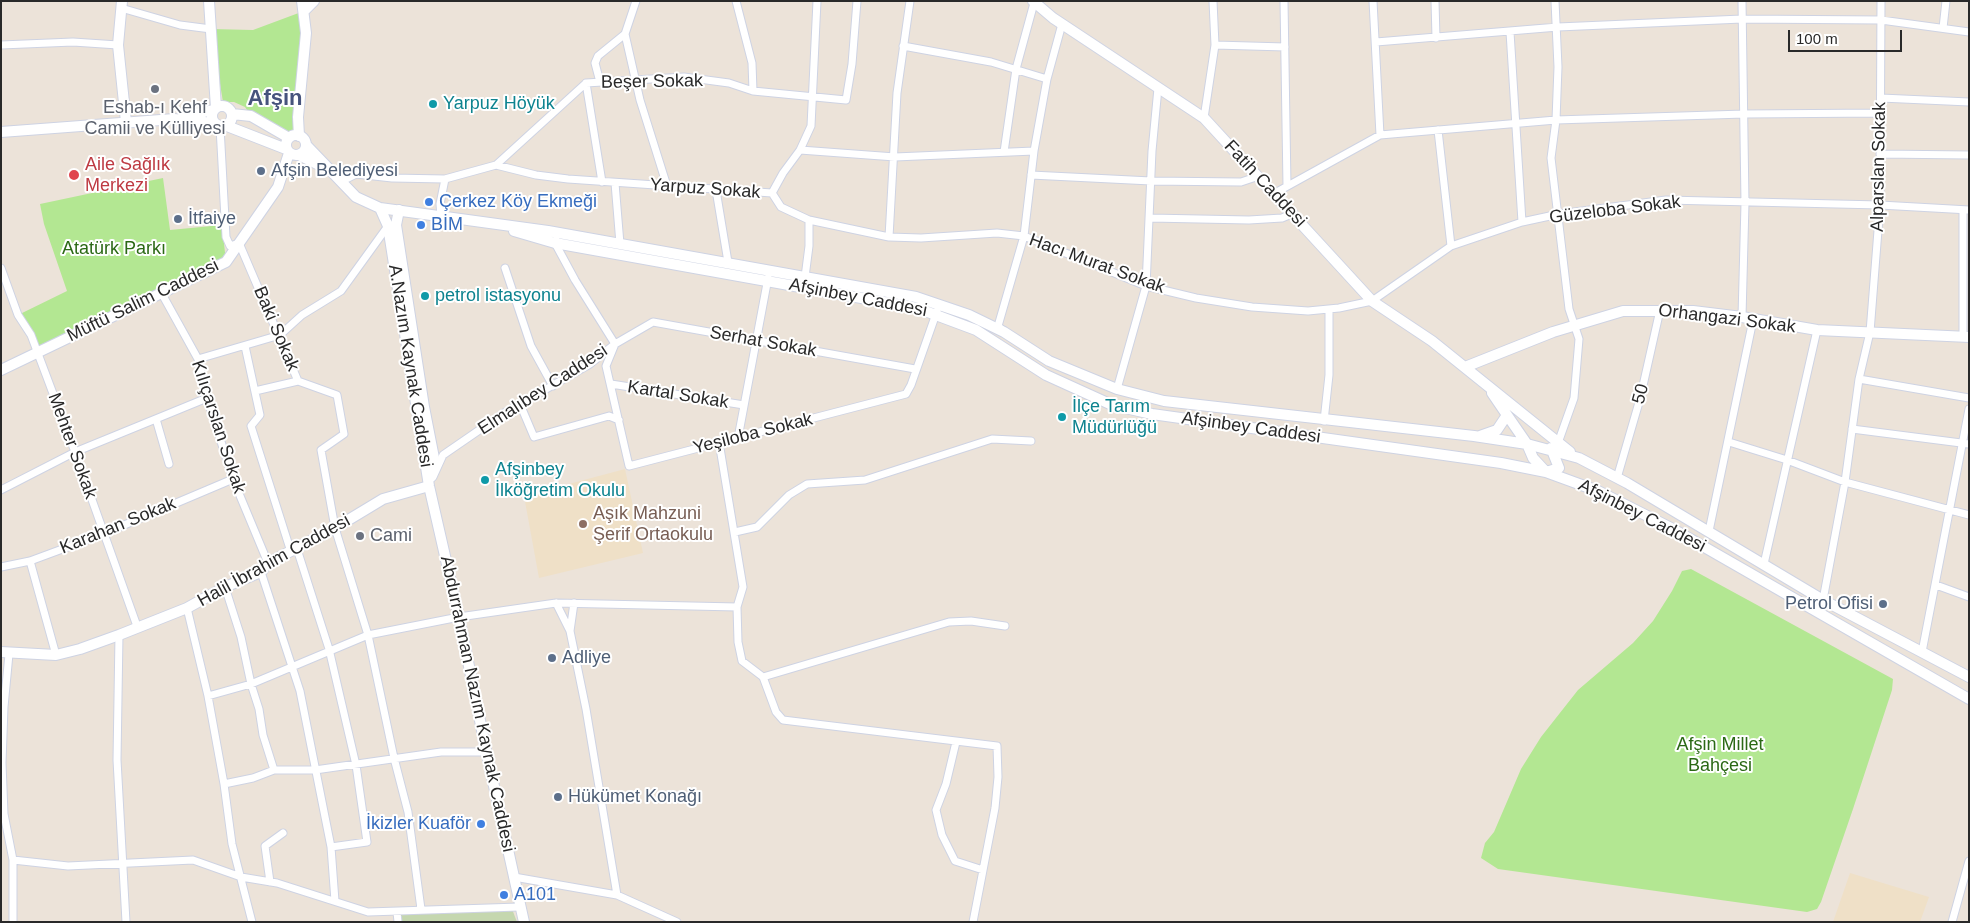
<!DOCTYPE html>
<html>
<head>
<meta charset="utf-8">
<style>
  body { margin:0 }
  #map { position:relative; width:1970px; height:923px; overflow:hidden; background:#ece3d9; font-family:Arial,sans-serif }
  canvas { display:block }
  .frame { position:absolute; inset:0; border:2px solid #292929; pointer-events:none }
  .scale { position:absolute; left:1788px; top:30px; width:114px; height:22px; box-sizing:border-box; border:2px solid #292929; border-top:0; padding-left:6px; font-size:15px; line-height:18px; white-space:nowrap; color:#292929; -webkit-text-stroke:4px #fff; paint-order:stroke }
</style>
</head>
<body>
<div id="map">
<canvas width="1970" height="923"></canvas>
<div class="frame"></div>
<div class="scale">100 m</div>
</div>
<script>
const ctx = document.querySelector('canvas').getContext('2d');
ctx.lineJoin = 'round';
function fillPath(path, color) { ctx.fillStyle = color; ctx.fill(path, 'evenodd'); }
const shape = rows => new Path2D(rows.map(r => 'M' + r).join(''));
function trace(path, color, width, dash) { ctx.strokeStyle = color; ctx.lineWidth = width; ctx.lineCap = dash ? 'butt' : 'round'; ctx.setLineDash(dash || []); ctx.stroke(path); }
function drawText(font, color, halo, rows, align = 'center') {
  ctx.font = font + ' Arial,sans-serif'; ctx.lineWidth = 4; ctx.setLineDash([]); ctx.textBaseline = 'middle'; ctx.strokeStyle = halo; ctx.fillStyle = color; for (const [text, x, y, turn = 0] of rows) {
    ctx.save(); ctx.translate(x, y); ctx.rotate((+turn || 0) * Math.PI / 180); ctx.textAlign = isNaN(turn) ? turn : align; if (halo) ctx.strokeText(text, 0, 0); ctx.fillText(text, 0, 0); ctx.restore();
  }
}
fillPath(shape([
  [625,469,643,553,539,578,524,496],
  [1850,873,1929,897,1920,922,1833,922]
]), '#efe0c7');
fillPath(shape([
  [304,11,296,136,292,136,251,116,245,107,234,102,223,102,211,29,253,30],
  [163,178,170,230,222,225,226,262,37,352,18,315,67,291,44,224,40,204],
  [1691,569,1893,679,1892,690,1853,809,1821,902,1817,909,1807,912,1498,869,1481,858,1485,843,1494,832,1521,769,1541,737,1578,690,1633,643,1653,621,1672,591,1682,571]
]), '#b3e792');
fillPath(shape([
  [512,909,517,922,398,922,397,912]
]), '#c5d7af');
const street = shape([
  [636,1,625,34,640,100,667,186],
  [736,1,752,63,753,91],
  [1284,1,1287,186],
  [1373,1,1380,135],
  [1435,1,1436,38],
  [1555,1,1558,67,1556,120,1551,158,1569,309,1579,339,1574,398,1558,443],
  [121,8,180,25,211,29],
  [1943,28,1946,1],
  [1510,32,1522,222],
  [1376,42,1558,27,1742,19,1881,20,1969,32],
  [1,45,73,42,118,45],
  [1215,45,1285,47],
  [903,46,991,62,1047,79],
  [600,82,595,63,598,56,625,34],
  [586,83,602,182],
  [1881,98,1969,102],
  [1204,118,1215,45,1213,1],
  [220,127,226,237,230,246,239,243,298,381,337,395,344,434,321,450,335,528,368,635,394,758,408,812,421,909],
  [1438,130,1451,246],
  [800,150,895,157,1034,151],
  [1004,152,1016,69,1034,3],
  [1880,154,1969,155],
  [496,165,536,175,568,179,772,193,783,173,800,150,811,126,817,1],
  [1031,175,1151,181,1241,182,1259,176],
  [342,181,356,174,392,178,445,179],
  [615,183,620,244],
  [716,190,728,262],
  [772,193,781,207,809,220,889,237,921,238,997,233,1024,236,1146,286,1196,298,1252,307,1308,311,1339,308,1372,301,1451,246,1522,222,1559,214,1666,200,1880,205,1969,210],
  [1275,193,1380,135,1556,120,1744,114,1881,113],
  [441,217,440,204,445,179,496,165,586,83,684,77,729,83,753,91,846,100,852,64,857,1],
  [1150,218,1249,220,1282,218,1294,213],
  [889,237,897,93,910,1],
  [1,268,18,315,31,335,75,452,137,626],
  [505,268,531,346,553,386],
  [805,277,809,246,809,220],
  [162,294,198,359,207,398,233,479,268,563],
  [1742,317,1745,203,1742,1],
  [1002,330,998,326,1024,236,1034,151,1047,79,1062,24],
  [1963,337,1963,210],
  [245,346,260,415,251,426,291,552],
  [198,359,280,335,302,315,341,291,388,226],
  [915,369,653,322,615,344,606,366,629,466,906,394,911,385,937,311],
  [1859,379,1969,398],
  [611,384,744,405],
  [1117,389,1146,286,1152,151,1158,88],
  [255,391,298,381],
  [520,404,534,437,609,416,619,420],
  [156,419,169,464],
  [1324,421,1329,375,1329,309],
  [1852,429,1969,444],
  [738,438,768,278],
  [719,442,743,587,737,607,738,642,742,661,763,677,776,712,783,720,997,746,998,777,995,808,973,922],
  [1729,442,1787,460,1845,482,1969,515],
  [433,477,443,455,504,413,590,364,615,344,575,280,555,243,556,240],
  [1617,478,1640,399,1660,310],
  [1,490,75,452,207,398],
  [1709,531,1753,320],
  [735,532,757,527,789,495,807,484,865,480,992,439,1031,441],
  [297,549,329,649,356,765,367,842,331,847],
  [30,561,56,655],
  [1764,564,1817,330],
  [1,567,30,561,103,534,233,479],
  [261,572,300,691,331,847,335,901],
  [1936,585,1969,597],
  [225,587,241,637,251,684,259,709,263,735,274,770],
  [1823,600,1845,482,1859,379,1870,332,1880,205,1881,1],
  [556,603,570,631,586,709,617,895],
  [187,608,208,696,224,784,232,844,252,922],
  [570,631,574,603],
  [119,635,117,760,126,922],
  [1922,652,1969,409],
  [9,654,4,707,2,763,4,814,13,860,13,922],
  [763,677,949,622,971,621,1005,626],
  [208,696,251,684,368,635,459,617,556,603,737,607],
  [956,742,946,784,936,810,942,835,955,861,983,870],
  [224,784,253,778,274,770,315,770,441,752,481,752,486,750],
  [13,860,68,866,193,860,241,877,277,883,368,912,519,907],
  [514,877,617,895,677,922],
  [270,882,265,846,283,833],
  [397,912,398,922],
  [1952,922,1969,861]
]);
const secondary = shape([
  [122,1,118,45,126,122],
  [209,1,216,108],
  [1033,1,1053,18,1204,118,1372,301,1432,341,1570,452],
  [304,11,314,1],
  '212 116a10 10 0 1 1 20 0a10 10 0 1 1-20 0Z',
  [232,114,251,116,289,138],
  [183,117,213,110],
  [227,126,286,149],
  [1,132,174,119,214,123],
  '286 145a10 10 0 1 1 20 0a10 10 0 1 1-20 0Z',
  [299,136,298,117,306,33,302,1],
  [306,145,356,197,380,208,548,231,916,297,969,315,1004,332,1049,361,1117,389,1164,401,1474,436,1527,444,1579,458,1627,483,1823,600,1969,677],
  [299,155,325,168],
  [380,208,388,226,429,486,459,617,486,750,524,922],
  [399,210,396,225,424,407,434,458,430,478],
  [514,231,555,243,917,308,976,330,1046,375,1112,405,1152,414,1501,463,1546,472,1598,491,1673,529,1969,699],
  [1465,367,1553,332,1623,311,1693,311,1742,317,1817,330,1969,337],
  [1,370,226,262,278,187,289,153],
  [1507,415,1527,444,1533,458,1546,472,1559,468,1551,448],
  [1480,436,1497,430,1507,415,1492,393],
  [1,652,56,655,80,649,119,635,187,608,225,587,261,572,268,563,335,528,383,499,429,486]
]);
trace(street, '#ced3e3', 9);
trace(secondary, '#ced3e3', 12);
trace(street, '#fff', 7);
trace(secondary, '#fff', 10);
for (const [x, y, r, color] of [
  [155,89,5,"#6b7280"],
  [433,104,5,"#0f9aa8"],
  [261,171,5,"#5c6f8a"],
  [74,175,6,"#e0444e"],
  [429,202,5,"#3f7fe0"],
  [178,219,5,"#5c6f8a"],
  [421,225,5,"#3f7fe0"],
  [425,296,5,"#0f9aa8"],
  [1062,417,5,"#0f9aa8"],
  [485,480,5,"#0f9aa8"],
  [583,524,5,"#8d6e63"],
  [360,536,5,"#6b7280"],
  [1883,604,5,"#5c6f8a"],
  [552,658,5,"#5c6f8a"],
  [558,797,5,"#5c6f8a"],
  [481,824,5,"#3f7fe0"],
  [504,895,5,"#3f7fe0"]
]) { const dot = new Path2D(); dot.arc(x, y, r, 0, 2 * Math.PI); ctx.fillStyle = color; ctx.fill(dot); trace(dot, '#fff', 2); }
drawText('18px', '#292929', '#fff', [
  ["Beşer Sokak",652,82,-1],
  ["Alparslan Sokak",1879,167,-89],
  ["Fatih Caddesi",1265,184,47],
  ["Yarpuz Sokak",705,189,4],
  ["Güzeloba Sokak",1615,210,-7],
  ["Hacı Murat Sokak",1097,264,20],
  ["Afşinbey Caddesi",858,298,11],
  ["Müftü Salim Caddesi",143,301,-26],
  ["Orhangazi Sokak",1727,319,7],
  ["Baki Sokak",276,329,67],
  ["Serhat Sokak",763,342,10],
  ["A.Nazım Kaynak Caddesi",410,366,81],
  ["Elmalıbey Caddesi",543,390,-33],
  ["50",1641,394,-75],
  ["Kartal Sokak",678,395,9],
  ["Kılıçarslan Sokak",218,427,72],
  ["Afşinbey Caddesi",1251,428,8],
  ["Yeşiloba Sokak",753,434,-14],
  ["Mehter Sokak",72,446,70],
  ["Afşinbey Caddesi",1642,516,27],
  ["Karahan Sokak",118,526,-22],
  ["Halil İbrahim Caddesi",274,561,-29],
  ["Abdurrahman Nazım Kaynak Caddesi",477,704,78]
]);
drawText('18px', '#0d838f', '#fff', [
  ["Yarpuz Höyük",443,104],
  ["petrol istasyonu",435,296],
  ["İlçe Tarım",1072,407],
  ["Müdürlüğü",1072,428],
  ["Afşinbey",495,470],
  ["İlköğretim Okulu",495,491]
], 'left');
drawText('18px', '#5b616d', '#fff', [
  ["Eshab-ı Kehf",155,108],
  ["Camii ve Külliyesi",155,129],
  ["Cami",370,536,"left"]
]);
drawText('18px', '#be3a42', '#fff', [
  ["Aile Sağlık",85,165],
  ["Merkezi",85,186]
], 'left');
drawText('18px', '#4e5e75', '#fff', [
  ["Afşin Belediyesi",271,171],
  ["İtfaiye",188,219],
  ["Petrol Ofisi",1873,604,"right"],
  ["Adliye",562,658],
  ["Hükümet Konağı",568,797]
], 'left');
drawText('18px', '#366cbe', '#fff', [
  ["Çerkez Köy Ekmeği",439,202],
  ["BİM",431,225],
  ["İkizler Kuaför",471,824,"right"],
  ["A101",514,895]
], 'left');
drawText('18px', '#2b6915', '#fff', [
  ["Atatürk Parkı",114,249],
  ["Afşin Millet",1720,745],
  ["Bahçesi",1720,766]
]);
drawText('18px', '#785e54', '#fff', [
  ["Aşık Mahzuni",593,514],
  ["Şerif Ortaokulu",593,535]
], 'left');
drawText('bold 22px', '#46537c', '#fff', [
  ["Afşin",275,99]
]);
</script>
</body>
</html>
